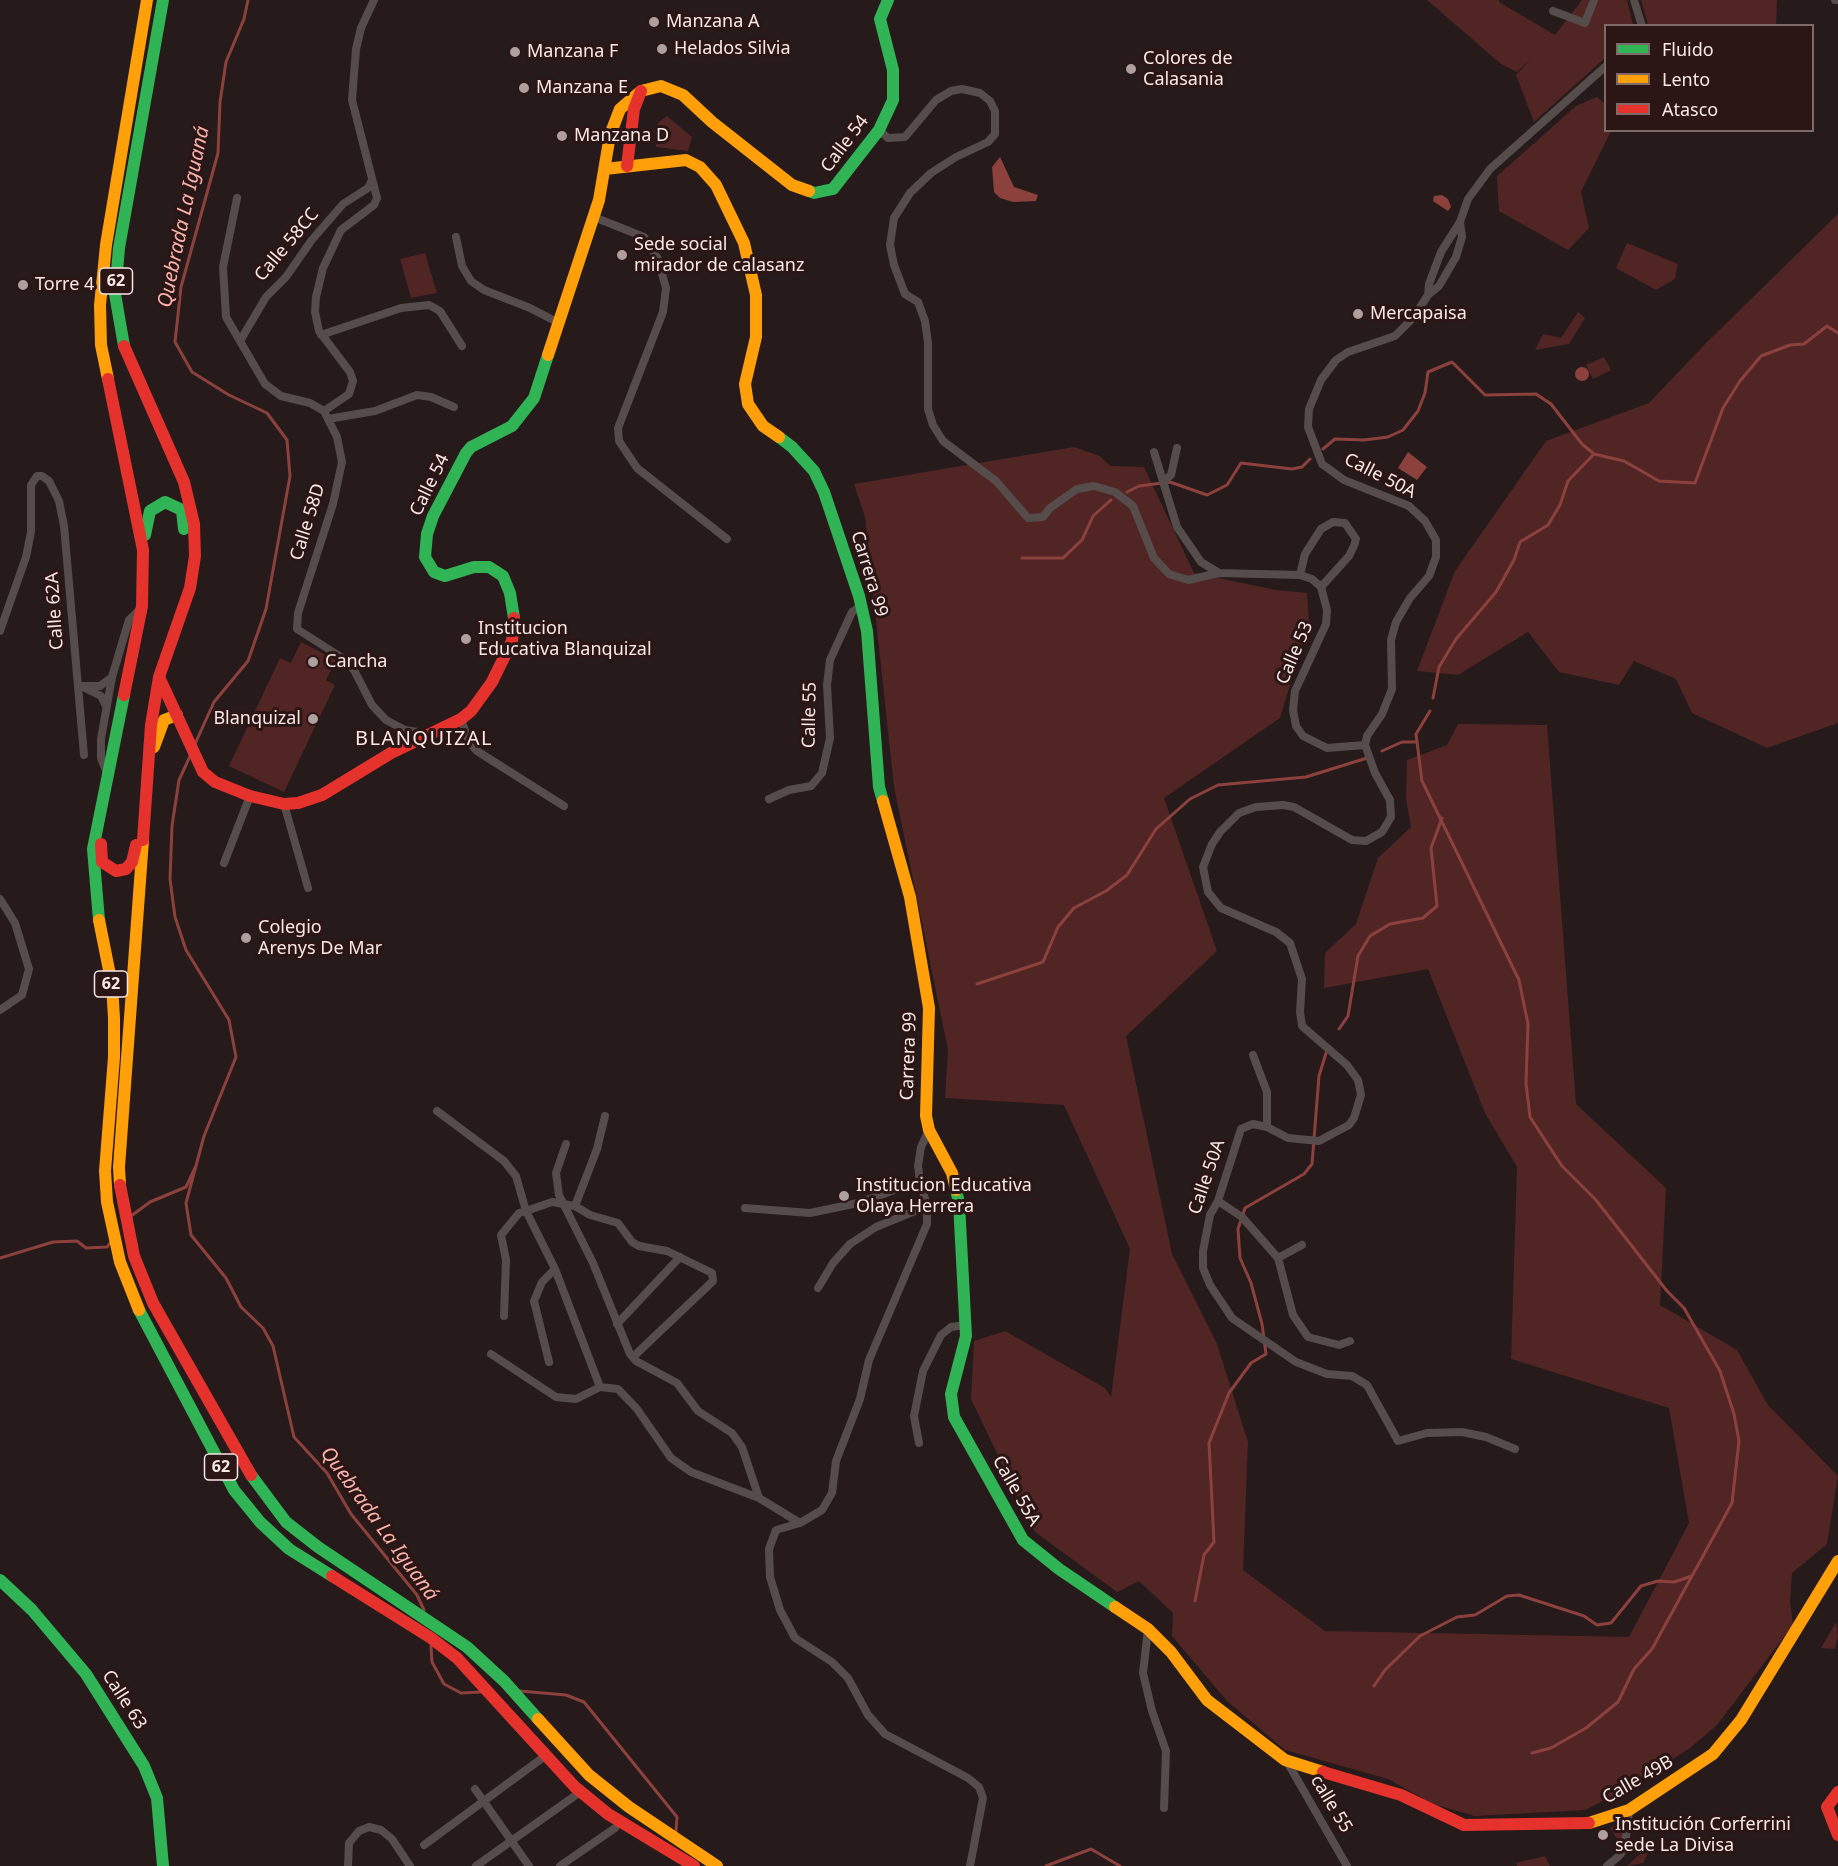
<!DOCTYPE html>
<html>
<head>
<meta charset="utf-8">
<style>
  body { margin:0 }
  #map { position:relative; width:1838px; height:1866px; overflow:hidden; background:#261a1a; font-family:"Noto Sans",sans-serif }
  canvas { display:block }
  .legend { position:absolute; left:1604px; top:24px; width:210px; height:108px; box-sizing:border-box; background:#2b1615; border:2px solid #7d6a69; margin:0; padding:8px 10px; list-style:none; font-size:18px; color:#f8e8e6 }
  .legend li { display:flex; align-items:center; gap:12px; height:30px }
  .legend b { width:30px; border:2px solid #7d6a69 }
</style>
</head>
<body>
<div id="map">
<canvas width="1838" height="1866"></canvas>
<ul class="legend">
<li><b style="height:8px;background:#30b455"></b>Fluido</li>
<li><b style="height:8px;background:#ff9f0a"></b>Lento</li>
<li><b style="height:8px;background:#e5322d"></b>Atasco</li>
</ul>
</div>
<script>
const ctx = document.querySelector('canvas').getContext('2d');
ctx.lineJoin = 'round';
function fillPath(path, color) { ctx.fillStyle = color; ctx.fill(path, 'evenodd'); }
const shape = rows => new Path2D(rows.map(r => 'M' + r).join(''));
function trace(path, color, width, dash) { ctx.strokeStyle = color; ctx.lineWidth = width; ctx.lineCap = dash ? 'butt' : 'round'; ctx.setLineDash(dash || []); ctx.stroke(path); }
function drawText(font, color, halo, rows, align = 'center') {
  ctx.font = font + ' "Noto Sans",sans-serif'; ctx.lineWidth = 6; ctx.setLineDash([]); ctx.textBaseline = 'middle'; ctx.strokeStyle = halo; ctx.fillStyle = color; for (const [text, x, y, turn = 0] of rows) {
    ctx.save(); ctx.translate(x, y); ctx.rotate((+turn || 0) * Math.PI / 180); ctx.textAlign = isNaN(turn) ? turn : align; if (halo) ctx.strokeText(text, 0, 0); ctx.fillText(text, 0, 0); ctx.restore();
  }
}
fillPath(shape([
  [1427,0,1499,0,1499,2,1555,35,1582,0,1627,0,1633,25,1606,26,1605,58,1534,122,1516,75,1532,58,1517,72,1501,64],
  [1641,0,1777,0,1776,25,1648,25],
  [1597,97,1605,104,1606,130,1611,131,1581,192,1589,228,1568,250,1499,211,1497,176,1576,106],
  [667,116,692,137,688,151,656,147,654,131,659,122],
  [1838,214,1838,723,1767,748,1692,713,1676,679,1634,661,1619,685,1559,672,1528,632,1458,675,1417,671,1455,571,1546,441,1649,403,1705,344],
  [1627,243,1678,264,1675,279,1656,290,1616,268],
  [425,253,437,293,411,298,400,259],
  [1578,312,1585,318,1569,344,1535,350,1543,334,1561,338],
  [1604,357,1611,370,1593,379,1586,365],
  [1074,447,1100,456,1110,466,1144,467,1194,573,1276,590,1307,593,1309,623,1280,718,1164,798,1217,951,1126,1036,1172,1254,1217,1344,1248,1442,1243,1570,1325,1631,1629,1637,1689,1523,1669,1408,1511,1359,1517,1167,1485,1113,1428,969,1324,988,1325,953,1356,924,1378,858,1411,827,1406,799,1407,760,1447,745,1458,724,1547,725,1576,1104,1666,1188,1660,1305,1737,1350,1768,1405,1838,1476,1827,1544,1792,1573,1790,1601,1793,1625,1717,1725,1690,1748,1628,1788,1585,1810,1475,1816,1433,1804,1388,1779,1285,1750,1227,1701,1172,1636,1173,1613,1139,1581,1117,1592,1035,1532,1021,1509,1015,1491,971,1399,974,1341,1005,1331,1105,1388,1111,1397,1130,1249,1064,1105,945,1098,948,1050,894,787,865,517,854,484],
  [301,642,336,660,326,680,335,685,284,792,229,766,280,658,291,663],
  [1836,1622,1838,1636,1835,1649,1821,1648],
  [1620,1822,1625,1841,1621,1844,1610,1828],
  [1644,1850,1648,1853,1643,1863,1627,1866],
  [1545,1856,1550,1866,1517,1866,1516,1863]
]), '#512524');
fillPath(shape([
  [1000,157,1014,187,1038,195,1036,201,1013,202,1000,198,994,192,992,167],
  [1442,195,1448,199,1451,207,1448,211,1433,201,1434,196],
  '1575 374a7 7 0 1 1 14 0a7 7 0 1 1-14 0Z',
  [1408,452,1427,467,1417,480,1398,468]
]), '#8c413d');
trace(shape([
  [1323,449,1335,439,1364,440,1388,437,1403,430,1418,411,1425,393,1428,372,1452,362,1485,395,1536,394,1551,404,1582,444,1594,454],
  [1127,492,1139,486,1170,482,1207,495,1227,485,1241,463,1292,469,1302,467,1310,459],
  [1022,558,1063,558,1082,540,1093,516,1111,500],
  [1433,698,1439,667,1456,639,1496,592,1514,560,1520,542,1548,525,1560,505,1568,481,1594,454,1624,461,1659,481,1695,483,1723,408,1740,381,1761,356,1790,345,1804,344,1827,326,1838,333],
  [1430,711,1416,734,1422,781,1519,980,1528,1024,1526,1083,1530,1117,1562,1166,1596,1200,1667,1291,1684,1308,1720,1371,1734,1414,1739,1441,1732,1503,1652,1649,1634,1669,1618,1702,1586,1728,1551,1748,1532,1753],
  [195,744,214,702,248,661,266,609,290,476,287,440,267,413,229,395,192,372,175,342,181,287,218,153,220,102,226,62,244,19,248,0],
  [1382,751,1402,742,1417,742],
  [190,756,179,780,172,826,170,879,175,917,186,950,229,1020,236,1057,204,1136,186,1203,191,1235,226,1278,241,1307,263,1328,273,1346,294,1437,327,1473,351,1514,417,1595,424,1610],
  [977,984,1043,962,1058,927,1074,908,1106,891,1127,875,1156,829,1190,799,1218,785,1306,777,1367,758],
  [1339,1029,1348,1016,1358,956,1370,936,1390,924,1423,918,1437,906,1431,848,1442,818],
  [131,1216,150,1202,186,1187,195,1168],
  [0,1258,53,1242,77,1241,86,1248,107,1247,111,1242],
  [1195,1601,1204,1555,1214,1542,1209,1443,1229,1393,1251,1363,1266,1354,1262,1324,1251,1283,1240,1258,1238,1229,1245,1208,1304,1174,1312,1164,1319,1076,1327,1050],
  [431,1646,432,1662,444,1684,461,1693,481,1692],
  [1374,1686,1385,1670,1420,1636,1457,1617,1475,1615,1507,1596,1519,1595,1584,1616,1597,1625,1611,1623,1641,1586,1658,1581,1674,1582,1692,1576],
  [520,1691,566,1695,584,1702,677,1817,676,1831],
  [1046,1866,1091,1849,1120,1866]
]), '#8c413d', 3);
trace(shape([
  [1634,0,1642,26],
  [1835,0,1838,0],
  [1553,11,1585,23,1594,0],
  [879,130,888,138,905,137,936,100,951,91,962,89,980,93,990,101,995,111,995,134,988,142,956,157,931,173,910,193,894,218,890,245,894,265,905,294,918,302,925,321,928,343,928,409,933,425,943,441,996,481,1028,518,1043,517,1050,508,1077,489,1094,486,1115,492,1133,506,1154,558,1169,574,1188,580,1219,573],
  [237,198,223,267,226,317,265,384,281,396,310,403,324,411,337,437,342,462,333,504,298,613,297,629,344,659,354,670,372,705,386,720,405,730,430,734],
  [594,217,644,237,658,259,666,288,663,312,618,428,619,441,637,468,727,539],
  [1460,222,1462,237,1456,257,1439,286,1428,295,1413,318,1395,336,1348,352,1336,360,1321,380,1309,409,1308,427,1322,464,1344,480,1409,506,1425,521,1436,540,1436,557,1429,576,1410,598,1396,622,1391,640,1392,689,1382,714,1367,736,1365,745,1375,773,1390,800,1391,817,1382,832,1366,841,1352,840,1294,807,1283,805,1256,807,1239,813,1220,832,1212,844,1203,867,1208,892,1221,908,1276,932,1290,943,1302,979,1300,1012,1302,1026,1347,1065,1358,1080,1361,1095,1354,1118,1349,1125,1319,1141,1288,1138,1267,1127,1253,1124,1241,1129,1218,1201,1210,1215,1203,1251,1203,1268,1210,1285,1232,1318,1296,1362,1327,1374,1352,1376,1367,1385,1398,1441,1427,1433,1462,1432,1486,1437,1515,1449],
  [456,237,462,266,471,281,484,290,530,308,559,323],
  [1428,295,1429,284,1441,252,1460,222,1468,199,1490,169,1606,66],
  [321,335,401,308,429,305,440,311,462,346],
  [240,341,266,297,286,277,311,241,343,204,368,188,372,180],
  [324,411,349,394,353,381,350,372,319,331,315,312,316,297,323,268,341,230,374,205,377,198,352,100,356,49,361,28,374,0],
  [328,419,375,411,417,395,431,397,454,407],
  [1154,452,1177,527,1201,562,1219,573,1300,575,1312,579,1321,587,1327,610,1326,624,1295,691,1293,710,1296,726,1303,736,1327,748,1365,745],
  [1164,481,1171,475,1177,448],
  [1300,575,1305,554,1321,529,1333,522,1345,523,1356,539,1354,546,1349,556,1321,587],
  [0,631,26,557,31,532,31,485,37,476,42,476,49,481,59,501,64,526,84,755],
  [79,686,100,686,111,678],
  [85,688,101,696,106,706],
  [461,719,469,742,477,751,564,806],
  [107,773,101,758,101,739,112,677,129,620,140,609],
  [769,799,789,790,811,786,822,773,830,738,827,685,830,660,852,612,862,605],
  [284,804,308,888],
  [224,863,250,796],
  [0,899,15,923,29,969,22,995,0,1010],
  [1253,1055,1267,1092,1267,1127],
  [437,1111,504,1161,516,1176,526,1211,519,1213,501,1235,506,1260,504,1316],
  [929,1130,921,1147,918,1166,920,1181,927,1206,927,1224,869,1360,860,1399,836,1461,832,1493,822,1510,800,1523,776,1530,769,1549,770,1577,780,1610,795,1638,832,1662,848,1678,868,1715,885,1734,968,1778,979,1787,983,1798,970,1866],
  [566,1144,556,1173,559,1195,593,1263,630,1354,636,1361,677,1383,698,1411,732,1433,742,1447,759,1498],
  [1218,1201,1242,1217,1278,1258,1293,1315,1308,1337,1339,1345,1350,1341],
  [575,1206,597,1149,605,1116],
  [745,1208,810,1213,858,1203,920,1181],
  [1278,1258,1302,1245],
  [818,1288,833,1263,850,1244,876,1227,927,1206],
  [617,1324,680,1257],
  [491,1354,556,1397,576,1399,600,1387,618,1389,637,1409,671,1458,691,1472,759,1498,800,1523],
  [549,1362,534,1301,542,1282,555,1269],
  [600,1387,555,1269,526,1211,552,1202,575,1206,590,1215,618,1223,632,1242,639,1246,667,1251,712,1273,713,1281,633,1357],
  [919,1443,914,1416,923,1371,941,1335,951,1327,966,1325],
  [1148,1629,1143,1673,1152,1711,1166,1751,1164,1808],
  [1286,1760,1347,1866],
  [475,1789,529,1866],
  [424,1845,541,1759],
  [348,1866,349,1843,359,1831,369,1827,381,1830,392,1839,410,1866],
  [476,1866,576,1795],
  [560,1866,615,1828],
  [1607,1866,1620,1855,1625,1846,1629,1810]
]), '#564c4c', 8);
trace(shape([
  [809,191,814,193,833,189,879,130,893,100,893,70,880,19,888,0],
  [124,346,115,294,119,248,163,0],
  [779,437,792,447,814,471,824,492,859,596,867,631,879,787,883,801],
  [145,535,150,511,165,502,182,510,184,529],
  [514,618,510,593,503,576,489,567,474,567,445,576,434,572,425,557,427,534,433,516,466,453,471,447,512,426,534,398,548,355],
  [99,920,93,849,124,695],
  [956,1190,959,1203,966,1336,951,1394,954,1417,1023,1540,1059,1569,1115,1607],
  [139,1310,234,1490,260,1522,289,1549,332,1576],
  [251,1475,286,1522,318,1547,467,1647,504,1681,538,1719],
  [0,1580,32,1610,86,1674,144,1766,157,1798,163,1866]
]), '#30b455', 12);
trace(shape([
  [605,169,686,160,700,167,716,185,744,243,756,295,756,337,745,384,748,404,763,426,779,437],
  [548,355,599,200,610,135,620,109,641,91,661,86,683,95,712,122,792,185,809,191],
  [108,379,101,345,100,305,106,245,147,0],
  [154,747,164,720,177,715],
  [883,801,910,897,929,1008,926,1116,929,1130,952,1173,956,1190],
  [99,920,112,985,114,1018,114,1057,105,1171,107,1202,120,1262,139,1310],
  [120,1185,119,1167,143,840],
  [1115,1607,1148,1629,1171,1652,1207,1700,1285,1760,1323,1772],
  [538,1719,589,1775,629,1807,717,1866],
  [1589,1823,1629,1810,1713,1754,1741,1720,1838,1561]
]), '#ff9f0a', 12);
trace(shape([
  [627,166,634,109,641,91],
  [124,346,184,482,194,524,195,556,190,588,159,677,151,725,143,840],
  [108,379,143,550,142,606,124,695],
  [159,677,203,772,215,782,250,796,284,804,298,803,322,795,391,753,461,719,471,711,492,682,512,641,514,618],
  [101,844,102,862,116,871,126,869,132,862,136,845],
  [120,1185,134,1256,153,1303,251,1475],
  [332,1576,431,1638,457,1658,575,1787,608,1814,694,1866],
  [1323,1772,1401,1795,1464,1825,1589,1823],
  [1838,1792,1827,1807,1838,1835]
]), '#e5322d', 12);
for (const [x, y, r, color] of [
  [654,22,6,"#aea09f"],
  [662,49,6,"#aea09f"],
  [515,52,6,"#aea09f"],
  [1131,69,6,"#aea09f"],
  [524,88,6,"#aea09f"],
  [562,136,6,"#aea09f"],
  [622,255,6,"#aea09f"],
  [23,285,6,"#aea09f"],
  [1358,314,6,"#aea09f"],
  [466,639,6,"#aea09f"],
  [313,662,6,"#aea09f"],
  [313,719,6,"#aea09f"],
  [246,938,6,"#aea09f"],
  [844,1196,6,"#aea09f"],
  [1603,1835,6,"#aea09f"]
]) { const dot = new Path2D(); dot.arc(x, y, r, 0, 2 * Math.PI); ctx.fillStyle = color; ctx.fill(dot); trace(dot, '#2b1615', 2); }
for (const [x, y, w] of [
  [116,281,33],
  [111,984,33],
  [221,1467,33]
]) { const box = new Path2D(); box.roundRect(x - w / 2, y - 13, w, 26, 4.5); ctx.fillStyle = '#2b1615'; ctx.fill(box); trace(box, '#f8e8e6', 1.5); }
drawText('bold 16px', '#f8e8e6', null, [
  ["62",116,281],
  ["62",111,984],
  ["62",221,1467]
]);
drawText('18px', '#f8e8e6', '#2b1615', [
  ["Manzana A",666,22],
  ["Helados Silvia",674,49],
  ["Manzana F",527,52],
  ["Colores de",1143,59],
  ["Calasania",1143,80],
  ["Manzana E",536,88],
  ["Manzana D",574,136],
  ["Sede social",634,245],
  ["mirador de calasanz",634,266],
  ["Torre 4",35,285],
  ["Mercapaisa",1370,314],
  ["Institucion",478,629],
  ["Educativa Blanquizal",478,650],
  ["Cancha",325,662],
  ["Blanquizal",301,719,"right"],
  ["Colegio",258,928],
  ["Arenys De Mar",258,949],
  ["Institucion Educativa",856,1186],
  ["Olaya Herrera",856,1207],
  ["Institución Corferrini",1615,1825],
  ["sede La Divisa",1615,1846]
], 'left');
drawText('18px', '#f8e8e6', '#2b1615', [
  ["Calle 54",845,144,-53],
  ["Calle 58CC",287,245,-50],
  ["Calle 50A",1380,476,27],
  ["Calle 54",430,485,-64],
  ["Calle 58D",308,522,-73],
  ["Carrera 99",869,574,73],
  ["Calle 62A",55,611,-94],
  ["Calle 53",1295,653,-67],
  ["Calle 55",810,715,-89],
  ["Carrera 99",909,1056,-88],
  ["Calle 50A",1207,1177,-71],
  ["Calle 55A",1016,1491,60],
  ["Calle 63",124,1700,57],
  ["Calle 49B",1638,1780,-30],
  ["calle 55",1331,1804,59]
]);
drawText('italic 20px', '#f9b3ac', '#2b1615', [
  ["Quebrada La Iguaná",184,217,-78],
  ["Quebrada La Iguaná",379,1524,54]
]);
ctx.letterSpacing = '1.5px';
drawText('20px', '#f8e8e6', '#2b1615', [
  ["BLANQUIZAL",424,739]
]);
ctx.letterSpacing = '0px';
</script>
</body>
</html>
